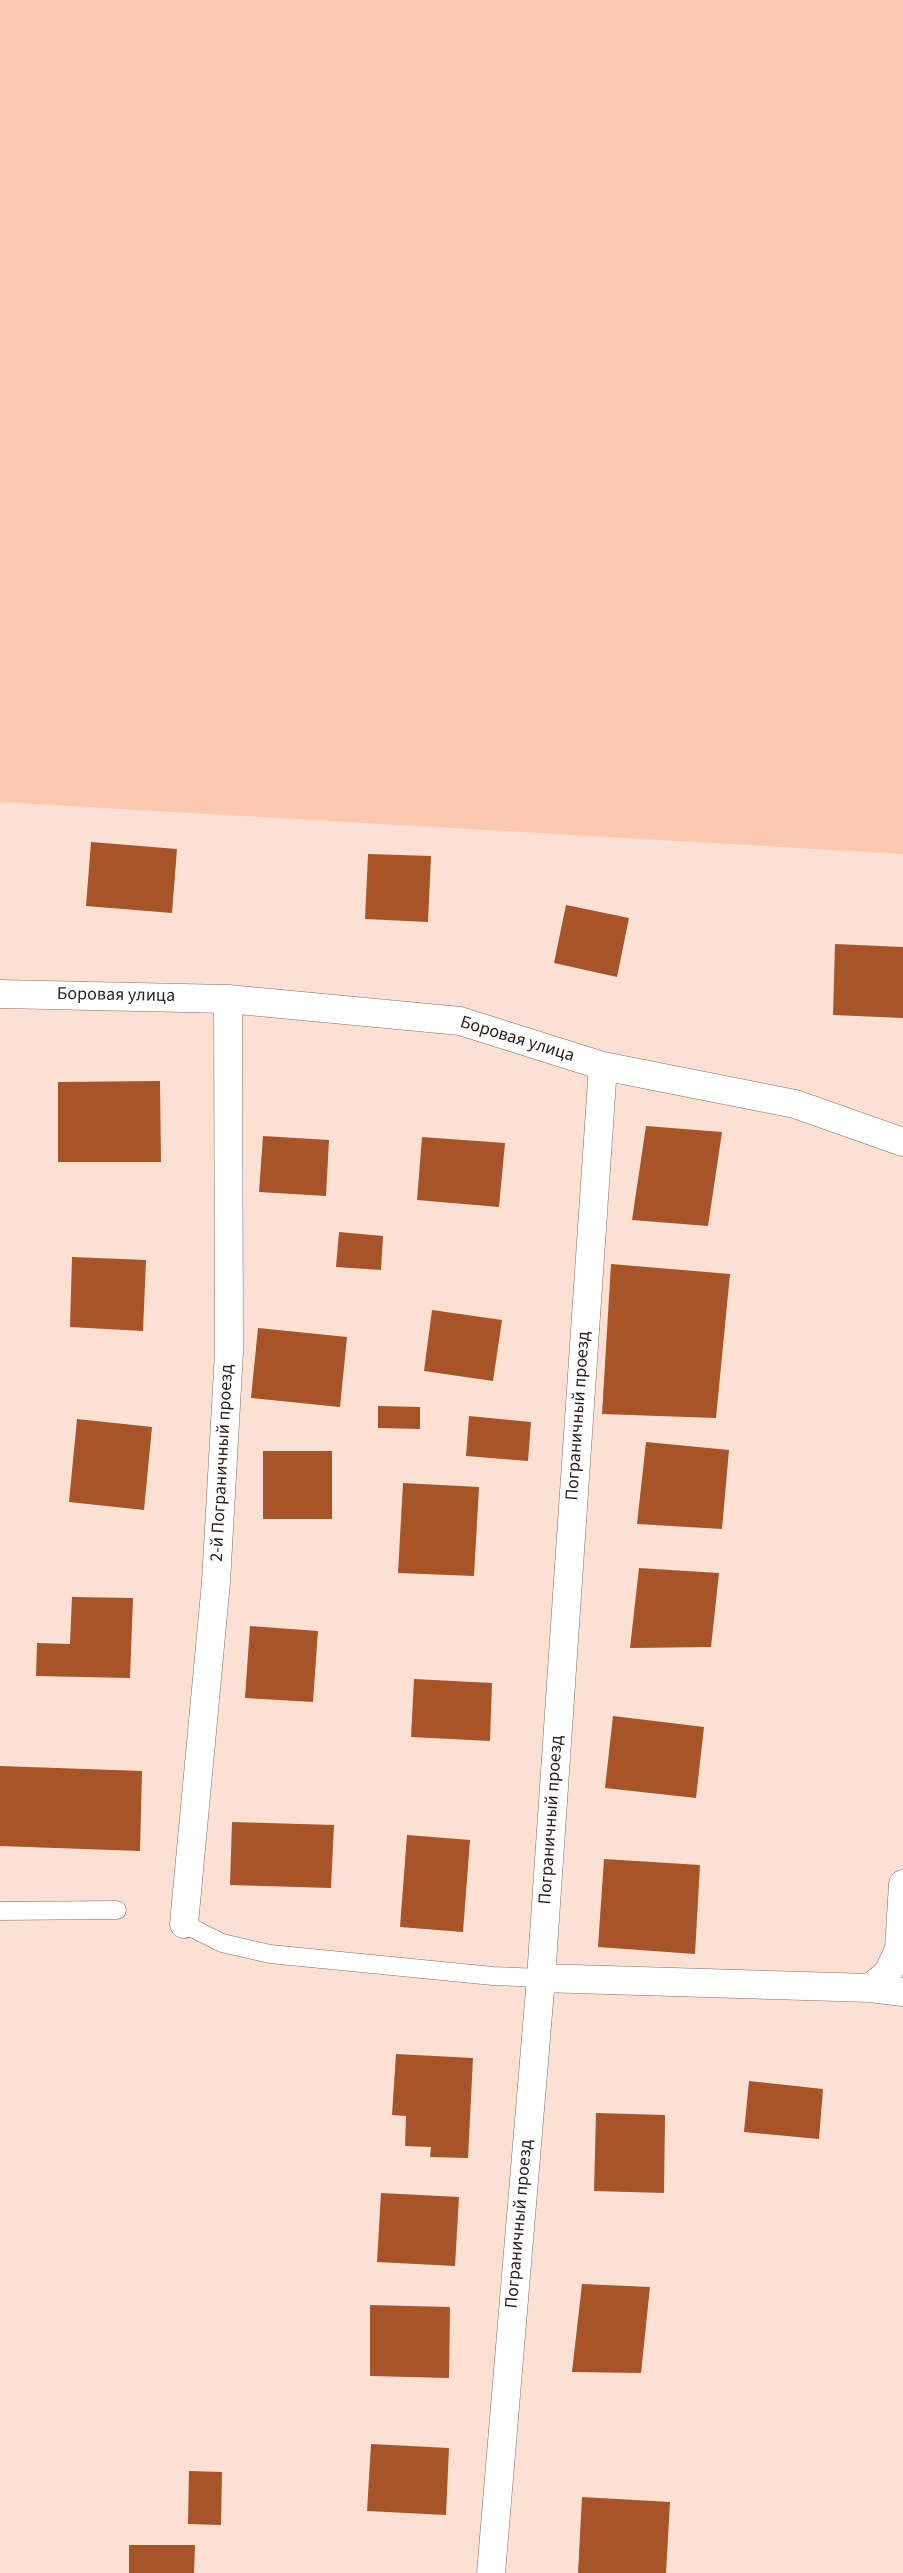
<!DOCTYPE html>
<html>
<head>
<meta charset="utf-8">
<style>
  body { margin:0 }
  canvas { display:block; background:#fbe0d3 }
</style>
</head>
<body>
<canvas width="903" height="2573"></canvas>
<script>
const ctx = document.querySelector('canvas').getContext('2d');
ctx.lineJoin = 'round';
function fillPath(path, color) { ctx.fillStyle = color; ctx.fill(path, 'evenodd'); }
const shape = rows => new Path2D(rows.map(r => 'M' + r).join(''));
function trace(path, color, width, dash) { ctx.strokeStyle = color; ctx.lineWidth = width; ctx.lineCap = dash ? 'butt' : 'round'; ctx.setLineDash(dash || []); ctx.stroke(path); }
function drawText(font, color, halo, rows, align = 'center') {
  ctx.font = font + ' "Source Sans 3",sans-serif'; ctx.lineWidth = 5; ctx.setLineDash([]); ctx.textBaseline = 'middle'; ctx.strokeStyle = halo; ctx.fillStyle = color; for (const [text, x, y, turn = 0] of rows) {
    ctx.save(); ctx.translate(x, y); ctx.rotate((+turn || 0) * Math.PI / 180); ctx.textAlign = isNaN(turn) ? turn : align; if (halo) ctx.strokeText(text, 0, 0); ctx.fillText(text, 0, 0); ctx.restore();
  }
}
fillPath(shape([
  [0,0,903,0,903,854,0,802]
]), '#fcc8b0');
fillPath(shape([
  [91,842,177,849,172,913,86,906],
  [368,854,431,856,428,922,365,919],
  [566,905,629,918,617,977,554,963],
  [835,944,903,947,903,1018,833,1015],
  [160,1081,161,1162,58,1162,58,1082],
  [646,1126,722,1132,708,1226,632,1220],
  [263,1136,329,1140,326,1196,259,1192],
  [422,1137,505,1143,499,1207,417,1200],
  [339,1232,383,1236,381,1270,336,1267],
  [72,1257,146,1260,143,1331,70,1327],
  [611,1264,730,1274,716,1418,602,1414],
  [432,1310,502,1320,493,1381,424,1371],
  [258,1328,347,1337,340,1407,251,1398],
  [378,1406,420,1407,420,1429,378,1428],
  [469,1416,531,1422,528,1461,466,1456],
  [77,1419,152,1427,144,1510,69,1502],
  [646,1442,729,1450,722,1529,637,1524],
  [263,1451,332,1451,332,1519,263,1519],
  [403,1483,479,1487,474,1576,398,1573],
  [639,1568,719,1573,711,1647,630,1648],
  [72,1597,133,1598,130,1678,36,1676,37,1643,70,1644],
  [250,1626,318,1631,313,1702,245,1698],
  [414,1679,492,1683,490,1741,411,1737],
  [613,1716,704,1727,696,1798,605,1788],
  [0,1766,142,1771,140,1851,0,1846],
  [232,1822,334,1825,331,1888,230,1885],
  [407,1835,470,1840,463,1932,400,1927],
  [604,1859,700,1865,695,1954,598,1947],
  [396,2054,473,2058,468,2158,430,2157,431,2147,405,2146,406,2116,392,2115],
  [749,2081,823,2089,819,2139,744,2132],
  [596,2113,665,2115,664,2193,594,2191],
  [381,2193,459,2197,455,2266,377,2262],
  [582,2284,650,2287,641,2373,572,2372],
  [370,2305,450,2307,449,2378,370,2376],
  [371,2444,449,2448,446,2515,367,2511],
  [189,2471,222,2472,221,2525,188,2524],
  [582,2497,670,2502,666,2573,578,2573],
  [129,2545,195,2545,194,2573,129,2573]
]), '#a85429');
const lane = shape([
  [0,1911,117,1910],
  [184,1924,222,1943,270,1954,493,1976,541,1978]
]);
const street = shape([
  [0,994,228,999,460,1021,603,1066,795,1104,903,1142],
  [184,1924,216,1582,229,1352,228,999],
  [541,1978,870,1988,888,1973,899,1949,903,1884],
  [870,1988,903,1992],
  [491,2573,541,1978,603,1066]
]);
trace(lane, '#846c61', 19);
trace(street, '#846c61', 29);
trace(lane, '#fff', 18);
trace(street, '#fff', 28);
drawText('18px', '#281e1a', '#fff', [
  ["Боровая улица",116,996,1],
  ["Боровая улица",517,1040,17],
  ["Пограничный проезд",579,1416,-86],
  ["2-й Пограничный проезд",223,1463,-87],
  ["Пограничный проезд",552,1820,-86],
  ["Пограничный проезд",520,2224,-85]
]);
</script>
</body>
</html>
